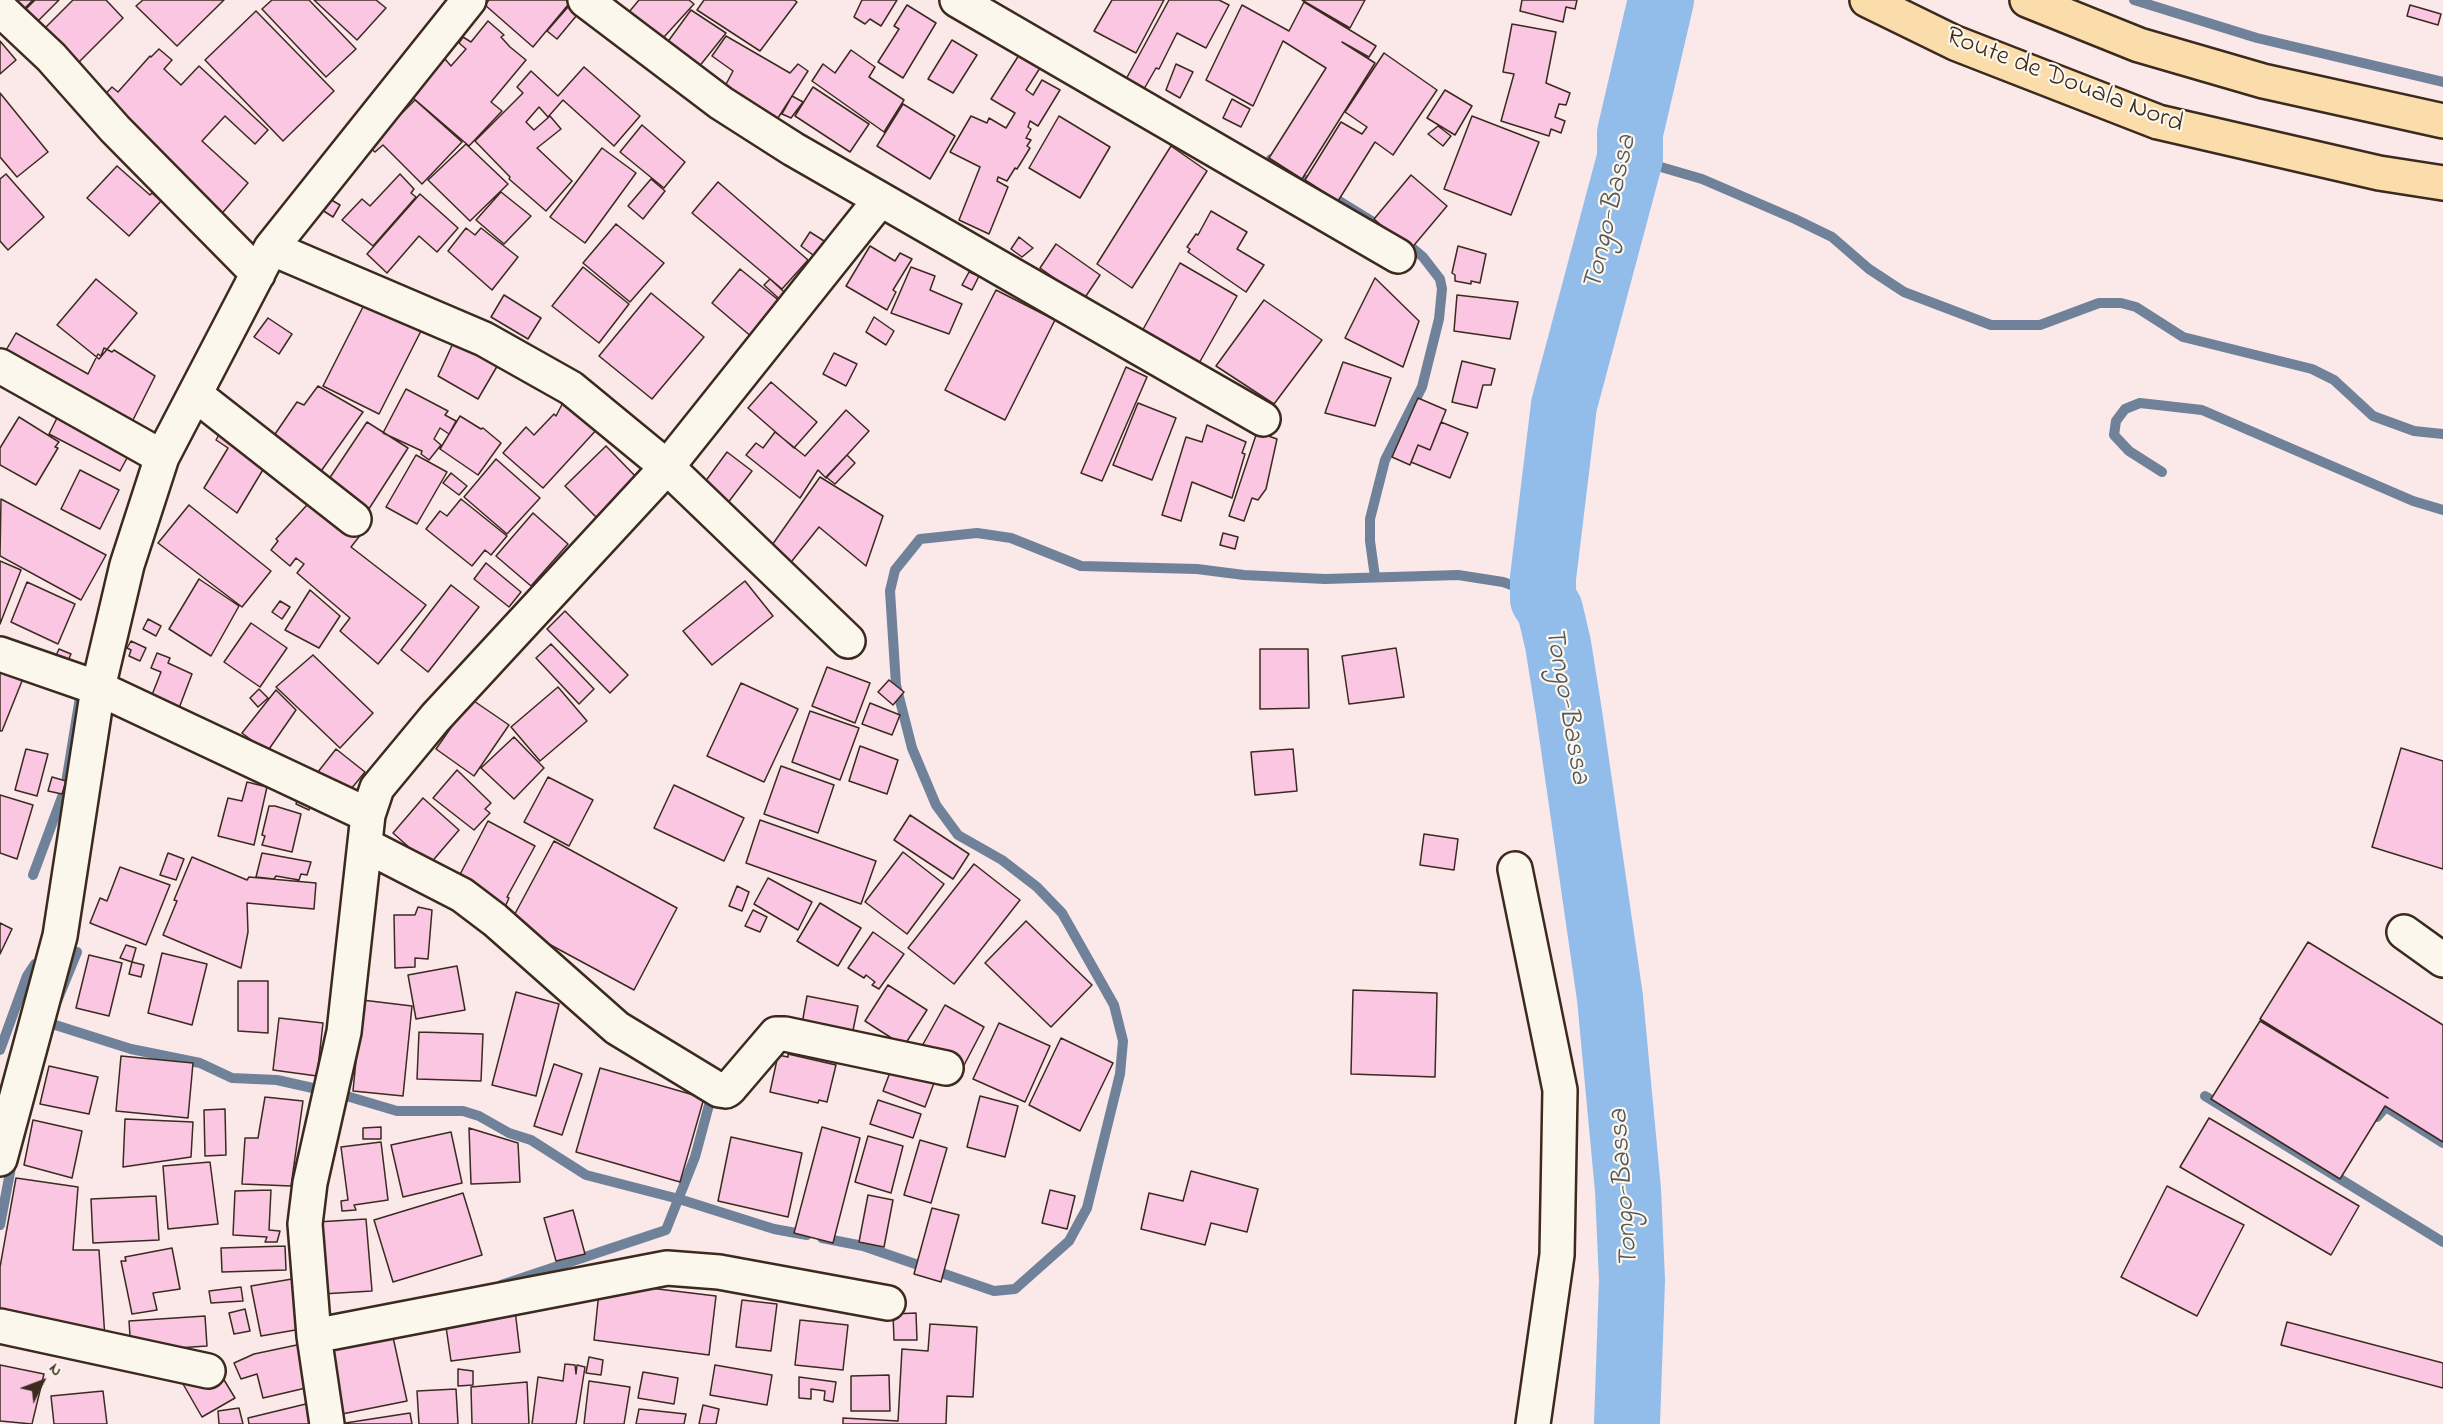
<!DOCTYPE html>
<html>
<head>
<meta charset="utf-8">
<style>
  body { margin:0 }
  #map { position:relative; width:2443px; height:1424px; overflow:hidden; background:#fbe8e9; font-family:"Indie Flower",sans-serif }
  canvas { display:block }
  .north { position:absolute; left:12px; top:1352px; width:60px; height:60px; -webkit-text-stroke:4px #fbf7ec; paint-order:stroke; rotate:48deg; font-size:16px; font-weight:700; line-height:24px; text-align:center; color:#3b2a1e }
  .north::after { content:''; display:block; margin:auto; width:21px; height:27px; background:#3b2a1e; clip-path:polygon(50% 0,100% 100%,50% 72%,0 100%) }
</style>
</head>
<body>
<div id="map">
<canvas width="2443" height="1424"></canvas>
<div class="north">N</div>
</div>
<script>
const ctx = document.querySelector('canvas').getContext('2d');
ctx.lineJoin = 'round';
const shape = rows => new Path2D(rows.map(r => 'M' + r).join(''));
function trace(path, color, width, dash) { ctx.strokeStyle = color; ctx.lineWidth = width; ctx.lineCap = dash ? 'butt' : 'round'; ctx.setLineDash(dash || []); ctx.stroke(path); }
function fillPath(path, color) { ctx.fillStyle = color; ctx.fill(path, 'evenodd'); }
function drawText(font, color, halo, rows, align = 'center') {
  ctx.font = font + ' "Indie Flower",sans-serif'; ctx.lineWidth = 4.5; ctx.setLineDash([]); ctx.textBaseline = 'middle'; ctx.strokeStyle = halo; ctx.fillStyle = color; for (const [text, x, y, turn = 0] of rows) {
    ctx.save(); ctx.translate(x, y); ctx.rotate((+turn || 0) * Math.PI / 180); ctx.textAlign = isNaN(turn) ? turn : align; if (halo) ctx.strokeText(text, 0, 0); ctx.fillText(text, 0, 0); ctx.restore();
  }
}
trace(shape([
  [2134,0,2257,38,2443,82],
  [1630,158,1702,179,1795,219,1832,237,1869,269,1904,292,1991,325,2040,325,2099,303,2121,303,2136,307,2183,337,2312,369,2334,380,2373,416,2414,431,2443,434],
  [1271,159,1404,241,1423,257,1440,279,1442,289,1439,319,1422,387,1385,460,1370,519,1370,541,1375,577],
  [2162,472,2129,451,2114,435,2116,421,2125,409,2140,403,2202,410,2413,501,2443,510],
  [33,875,65,789,82,685],
  [57,1001,77,952],
  [49,1023,131,1049,200,1063,232,1078,277,1080,326,1091],
  [0,1050,27,976,35,964,45,964],
  [343,1095,397,1111,463,1111,479,1116,509,1133,531,1140,586,1175,679,1199,774,1229,807,1235],
  [2205,1096,2443,1242],
  [2377,1117,2386,1107,2443,1143],
  [0,1225,13,1157],
  [822,1238,863,1246,994,1291,1015,1289,1069,1241,1087,1208,1120,1074,1123,1041,1114,1005,1062,913,1037,887,1002,860,958,835,936,805,912,748,896,685,890,591,895,570,920,539,977,533,1011,538,1081,566,1197,569,1244,575,1325,579,1458,575,1503,582,1534,593,1543,599],
  [501,1285,666,1230,695,1157,709,1105,714,1101]
]), '#6f8299', 10);
trace(shape([
  [1627,1424,1632,1280,1628,1190,1610,998,1569,713,1558,644,1550,610,1543,599,1543,578,1564,405,1630,158,1630,133,1661,0]
]), '#92bdeb', 66);
const building = shape([
  [7,0,33,0,20,13,7,0],
  [35,0,59,0,26,33,14,21,35,0],
  [73,0,106,0,123,18,72,69,38,35,73,0],
  [143,0,224,0,177,46,136,6,143,0],
  [272,0,309,0,356,49,326,77,262,9,272,0],
  [314,0,376,0,386,8,357,40,314,0],
  [489,0,572,0,533,47,485,5,489,0],
  [639,0,689,0,694,4,664,37,629,12,639,0],
  [704,0,794,0,797,2,760,51,697,10,704,0],
  [862,0,897,0,881,26,870,19,865,24,854,17,862,0],
  [1112,0,1164,0,1136,53,1094,31,1112,0],
  [1169,0,1219,0,1229,5,1206,48,1177,33,1159,69,1156,68,1144,89,1125,81,1169,0],
  [1302,0,1365,0,1350,28,1302,0],
  [1522,0,1577,0,1575,9,1566,7,1563,22,1520,11,1522,0],
  [1304,2,1376,46,1369,57,1342,42,1375,63,1302,179,1269,158,1326,68,1283,41,1253,106,1206,80,1242,5,1289,31,1304,2],
  [907,5,936,23,903,78,878,62,899,29,894,26,907,5],
  [2410,5,2441,14,2438,25,2407,16,2410,5],
  [568,7,577,15,557,39,547,31,568,7],
  [691,10,726,33,698,68,664,47,691,10],
  [256,11,334,91,283,141,205,60,256,11],
  [488,21,504,35,501,37,510,47,526,60,491,102,502,111,469,146,412,97,445,59,451,66,466,49,459,43,463,37,471,42,488,21],
  [1512,24,1556,32,1546,83,1570,93,1566,105,1559,104,1555,117,1565,121,1561,133,1551,129,1549,136,1501,121,1514,74,1503,72,1512,24],
  [726,36,790,73,798,64,808,71,778,118,723,90,733,71,712,56,726,36],
  [952,40,977,55,953,93,928,79,952,40],
  [0,41,16,60,0,74,0,41],
  [159,49,172,60,164,69,181,85,199,66,268,130,255,144,225,116,202,141,248,183,218,218,95,105,112,87,118,92,150,56,151,57,159,49],
  [851,50,875,67,869,77,904,100,884,132,812,81,823,64,835,73,851,50],
  [1384,53,1437,90,1393,155,1375,142,1338,201,1305,180,1341,122,1362,134,1367,127,1345,112,1384,53],
  [1019,55,1040,68,1026,90,1033,95,1042,80,1060,90,1038,126,1030,121,1028,127,1031,129,1026,138,1031,140,1027,146,1030,148,1017,169,1015,168,1007,181,998,177,997,181,1008,187,989,234,959,220,980,167,950,152,971,116,987,123,989,118,1006,128,1015,113,991,99,1019,55],
  [1176,64,1193,72,1180,98,1166,90,1176,64],
  [584,67,640,116,614,146,563,100,548,117,539,107,526,122,534,130,550,116,561,129,537,148,572,181,546,211,509,179,510,177,475,141,523,93,517,87,531,71,558,96,584,67],
  [813,87,869,124,850,152,795,116,813,87],
  [1445,90,1472,106,1455,135,1427,118,1445,90],
  [0,93,48,152,17,177,0,157,0,93],
  [792,96,803,102,791,118,782,114,792,96],
  [1232,99,1250,109,1241,127,1223,118,1232,99],
  [415,100,462,142,422,184,383,145,375,152,364,143,381,134,415,100],
  [903,104,955,136,930,179,877,146,903,104],
  [1059,116,1110,147,1080,198,1029,168,1059,116],
  [1472,116,1539,142,1511,215,1444,189,1472,116],
  [642,125,685,162,664,188,620,152,642,125],
  [1438,126,1451,136,1443,146,1428,134,1438,126],
  [466,144,508,184,470,221,428,180,466,144],
  [1171,146,1207,171,1132,288,1097,264,1171,146],
  [602,148,636,173,585,243,550,217,602,148],
  [117,166,150,195,152,193,161,201,129,236,87,198,117,166],
  [6,174,44,217,8,250,0,241,0,179,6,174],
  [400,174,414,189,411,193,416,197,373,246,342,220,362,199,370,206,400,174],
  [1411,175,1447,206,1410,250,1374,219,1411,175],
  [651,179,665,191,643,219,628,206,651,179],
  [718,182,808,260,782,289,692,213,718,182],
  [501,192,531,216,504,244,476,220,501,192],
  [420,194,458,228,437,252,419,236,387,273,367,254,420,194],
  [323,195,340,205,333,217,316,206,323,195],
  [1211,211,1247,232,1237,249,1264,265,1246,292,1188,252,1190,249,1187,247,1196,234,1198,235,1211,211],
  [616,224,664,263,630,302,583,263,616,224],
  [466,228,475,235,481,228,518,257,492,290,448,251,466,228],
  [810,232,832,246,821,261,801,246,810,232],
  [1019,237,1033,248,1022,257,1011,249,1019,237],
  [1056,244,1100,275,1084,299,1040,268,1056,244],
  [870,246,895,261,900,253,912,259,893,290,896,292,887,310,846,286,870,246],
  [1458,246,1486,254,1480,283,1471,281,1471,284,1455,281,1455,275,1452,273,1458,246],
  [1180,263,1237,296,1198,365,1141,333,1180,263],
  [583,267,629,304,599,343,552,306,583,267],
  [911,267,935,276,930,290,962,304,949,334,891,313,911,267],
  [740,269,782,303,753,338,712,303,740,269],
  [969,272,979,276,972,290,962,285,969,272],
  [1375,278,1419,321,1403,367,1345,338,1375,278],
  [96,279,137,313,99,359,57,325,96,279],
  [770,279,793,300,787,306,764,285,770,279],
  [996,290,1055,320,1005,420,945,390,996,290],
  [651,293,704,337,652,399,599,356,651,293],
  [504,295,541,318,528,339,491,317,504,295],
  [1457,295,1518,302,1510,339,1454,331,1457,295],
  [1264,300,1322,340,1274,404,1216,366,1264,300],
  [366,301,422,329,379,414,323,386,366,301],
  [874,317,894,331,886,345,866,332,874,317],
  [268,318,292,334,279,354,254,337,268,318],
  [16,333,88,374,98,354,101,356,104,348,112,352,114,350,155,376,129,428,1,359,16,333],
  [454,341,499,363,478,399,438,376,454,341],
  [834,353,857,364,846,386,823,374,834,353],
  [1462,361,1495,369,1491,385,1483,385,1477,408,1452,402,1462,361],
  [1343,362,1391,378,1375,426,1325,413,1343,362],
  [1126,367,1147,377,1102,481,1081,473,1126,367],
  [771,382,817,422,794,448,748,408,771,382],
  [318,386,363,412,319,474,273,437,297,402,304,405,318,386],
  [406,389,448,411,445,415,456,421,449,434,440,428,434,439,441,445,429,460,421,454,422,451,383,433,406,389],
  [566,397,599,427,543,488,503,453,526,427,534,435,554,414,556,416,566,397],
  [1418,398,1446,410,1430,450,1418,445,1410,465,1392,457,1418,398],
  [1138,403,1176,418,1152,480,1113,465,1138,403],
  [61,410,133,447,120,471,49,434,61,410],
  [846,410,869,431,826,478,818,470,800,498,746,455,756,443,763,448,775,432,805,456,846,410],
  [460,416,481,429,483,428,501,443,478,475,440,449,460,416],
  [19,417,59,442,55,447,58,448,36,485,0,465,0,448,19,417],
  [367,422,408,448,365,515,323,488,367,422],
  [1441,422,1468,433,1450,478,1411,462,1418,445,1430,450,1441,422],
  [1207,425,1246,442,1242,453,1245,454,1232,498,1192,482,1181,521,1162,515,1186,437,1202,442,1207,425],
  [222,429,264,468,237,513,204,488,228,448,216,440,222,429],
  [1257,432,1277,439,1266,489,1258,500,1252,498,1244,521,1229,516,1257,432],
  [606,446,639,480,599,520,565,486,606,446],
  [727,452,752,471,727,504,702,486,727,452],
  [416,455,447,472,417,524,386,507,416,455],
  [847,455,855,463,835,484,826,477,847,455],
  [496,459,540,498,507,534,464,497,496,459],
  [80,470,119,490,100,529,61,509,80,470],
  [451,473,467,486,459,495,443,483,451,473],
  [820,477,883,516,866,566,819,527,784,571,765,555,820,477],
  [317,494,362,533,351,547,426,605,378,664,340,631,350,618,297,573,304,564,296,558,290,566,271,550,278,541,276,539,317,494],
  [1,499,106,555,81,600,0,556,1,499],
  [461,499,507,536,491,555,485,550,472,566,426,529,440,511,447,516,461,499],
  [189,505,271,571,242,607,158,543,189,505],
  [533,513,568,544,531,586,496,556,533,513],
  [1223,533,1238,537,1235,549,1220,545,1223,533],
  [0,561,21,570,0,624,0,561],
  [486,563,521,592,509,607,474,579,486,563],
  [199,579,239,606,211,656,169,629,199,579],
  [745,581,773,616,712,665,683,631,745,581],
  [27,582,75,604,58,644,11,622,27,582],
  [451,585,479,607,428,672,401,650,451,585],
  [310,590,340,616,319,648,285,630,310,590],
  [280,601,290,607,282,619,272,612,280,601],
  [565,611,628,675,610,693,547,629,565,611],
  [148,619,161,626,156,636,143,629,148,619],
  [251,623,287,648,260,687,224,662,251,623],
  [131,641,146,648,140,661,129,656,131,650,127,648,131,641],
  [551,644,594,689,579,704,536,658,551,644],
  [1396,648,1404,697,1349,704,1342,656,1396,648],
  [59,649,71,654,66,665,54,660,59,649],
  [1260,649,1308,649,1309,708,1260,709,1260,649],
  [157,653,170,658,168,663,192,674,176,716,148,705,161,672,151,668,157,653],
  [313,655,373,713,340,748,276,687,313,655],
  [0,667,24,676,2,731,0,731,0,667],
  [827,667,870,683,855,723,812,706,827,667],
  [889,680,904,692,893,705,878,692,889,680],
  [741,683,798,709,764,782,707,756,741,683],
  [558,687,587,721,540,761,511,727,558,687],
  [259,689,268,698,258,707,250,698,259,689],
  [276,690,296,710,267,752,242,733,276,690],
  [471,699,509,725,474,776,436,749,471,699],
  [870,703,900,715,892,735,862,724,870,703],
  [810,711,859,728,840,780,792,762,810,711],
  [514,737,544,768,514,799,481,768,514,737],
  [860,746,898,760,887,794,849,781,860,746],
  [2401,748,2443,761,2443,869,2372,847,2401,748],
  [26,749,48,754,37,796,15,790,26,749],
  [336,749,365,772,342,800,314,777,336,749],
  [1293,749,1297,791,1255,795,1251,752,1293,749],
  [781,766,834,785,818,833,764,814,781,766],
  [457,770,491,803,485,809,490,813,474,830,433,798,457,770],
  [52,777,66,781,62,794,48,791,52,777],
  [548,777,593,800,569,846,524,822,548,777],
  [247,782,267,787,254,845,218,836,228,798,242,801,247,782],
  [674,785,744,818,724,861,654,828,674,785],
  [300,790,315,795,309,810,296,804,300,790],
  [0,795,33,805,17,859,0,853,0,795],
  [423,798,459,830,429,865,393,833,423,798],
  [269,806,275,806,301,814,292,852,262,845,265,836,262,835,269,806],
  [910,815,969,854,953,879,894,840,910,815],
  [760,820,876,861,861,904,746,863,760,820],
  [488,821,535,846,507,897,509,898,505,907,455,884,488,821],
  [1424,834,1458,839,1454,870,1420,865,1424,834],
  [554,841,677,908,634,990,510,923,554,841],
  [903,852,944,884,907,934,865,902,903,852],
  [168,853,184,859,176,880,160,875,168,853],
  [262,853,311,862,307,875,301,874,299,880,276,876,274,879,256,877,262,853],
  [192,857,247,880,249,877,316,883,314,909,247,903,248,932,241,968,229,963,163,935,177,901,174,900,192,857],
  [974,864,1020,900,954,984,908,948,974,864],
  [120,867,170,885,146,945,90,923,100,898,107,901,120,867],
  [768,878,812,902,798,930,754,904,768,878],
  [737,886,749,892,742,911,729,906,737,886],
  [820,903,861,928,838,966,797,941,820,903],
  [418,907,432,910,428,959,415,958,415,967,395,968,394,915,415,915,418,907],
  [753,910,767,917,760,932,745,926,753,910],
  [1026,921,1092,985,1051,1027,985,963,1026,921],
  [0,923,12,929,0,954,0,923],
  [873,932,904,954,879,989,872,985,875,982,866,975,864,978,848,968,873,932],
  [2308,942,2443,1025,2443,1142,2385,1106,2340,1179,2211,1099,2260,1021,2388,1098,2260,1019,2308,942],
  [126,945,136,948,132,962,120,958,126,945],
  [162,953,207,964,192,1025,148,1013,162,953],
  [89,955,122,963,109,1016,76,1008,89,955],
  [132,962,144,965,141,977,129,974,132,962],
  [457,966,465,1010,416,1019,408,975,457,966],
  [238,981,268,981,268,1033,238,1031,238,981],
  [888,985,927,1010,904,1046,865,1021,888,985],
  [1353,990,1437,993,1435,1077,1351,1074,1353,990],
  [516,992,559,1004,536,1096,492,1085,516,992],
  [807,996,858,1006,850,1045,800,1035,807,996],
  [362,1000,412,1006,403,1096,353,1091,362,1000],
  [945,1005,984,1027,962,1069,922,1046,945,1005],
  [279,1018,323,1023,317,1076,273,1070,279,1018],
  [999,1023,1050,1046,1025,1102,973,1079,999,1023],
  [419,1032,483,1034,481,1081,417,1079,419,1032],
  [1061,1038,1113,1063,1080,1131,1029,1105,1061,1038],
  [788,1054,836,1065,827,1102,819,1100,818,1103,770,1092,778,1055,788,1057,788,1054],
  [121,1056,193,1063,188,1118,116,1111,121,1056],
  [554,1064,582,1074,562,1135,534,1126,554,1064],
  [49,1066,98,1077,89,1114,40,1104,49,1066],
  [892,1067,934,1083,925,1107,883,1091,892,1067],
  [600,1068,704,1098,680,1182,576,1152,600,1068],
  [980,1096,1018,1106,1005,1157,967,1147,980,1096],
  [265,1097,303,1101,291,1186,242,1184,245,1138,258,1138,265,1097],
  [878,1100,921,1114,913,1138,870,1124,878,1100],
  [225,1109,226,1155,205,1156,204,1110,225,1109],
  [2209,1118,2359,1206,2331,1255,2180,1167,2209,1118],
  [125,1119,193,1122,191,1157,123,1167,125,1119],
  [33,1120,82,1131,72,1178,24,1165,33,1120],
  [381,1127,381,1139,363,1139,363,1128,381,1127],
  [822,1127,860,1138,833,1243,794,1233,822,1127],
  [469,1128,518,1143,520,1182,471,1184,469,1128],
  [451,1132,462,1183,403,1197,391,1145,451,1132],
  [868,1136,903,1146,891,1193,855,1182,868,1136],
  [731,1137,802,1153,788,1217,718,1201,731,1137],
  [920,1140,947,1148,931,1203,904,1195,920,1140],
  [381,1142,388,1200,354,1205,356,1210,342,1211,341,1201,348,1200,341,1147,381,1142],
  [210,1162,218,1224,168,1229,163,1166,210,1162],
  [1191,1171,1258,1189,1247,1232,1211,1223,1205,1245,1141,1229,1149,1193,1183,1201,1191,1171],
  [16,1178,78,1187,73,1250,99,1250,105,1338,0,1320,0,1267,16,1178],
  [2167,1186,2244,1225,2197,1316,2121,1277,2167,1186],
  [271,1190,269,1230,280,1231,277,1242,265,1242,267,1237,233,1235,235,1191,271,1190],
  [1050,1190,1075,1196,1067,1229,1042,1223,1050,1190],
  [463,1193,482,1255,393,1282,374,1220,463,1193],
  [868,1195,893,1200,884,1247,859,1242,868,1195],
  [156,1196,159,1240,93,1243,91,1199,156,1196],
  [932,1208,959,1215,941,1282,914,1274,932,1208],
  [573,1210,585,1254,556,1261,544,1218,573,1210],
  [366,1219,372,1291,322,1294,317,1222,366,1219],
  [285,1246,286,1270,222,1272,221,1248,285,1246],
  [172,1248,180,1289,153,1293,157,1310,132,1314,121,1261,126,1261,125,1257,172,1248],
  [292,1279,301,1329,261,1336,251,1286,292,1279],
  [600,1282,716,1296,709,1355,594,1340,600,1282],
  [241,1287,243,1301,211,1303,209,1291,241,1287],
  [742,1300,777,1304,771,1351,736,1347,742,1300],
  [245,1309,250,1331,234,1334,229,1313,245,1309],
  [515,1310,520,1352,451,1361,445,1320,515,1310],
  [916,1313,917,1340,894,1340,893,1314,916,1313],
  [205,1316,207,1346,131,1351,129,1321,205,1316],
  [800,1320,848,1325,843,1370,795,1365,800,1320],
  [2287,1322,2443,1363,2443,1388,2281,1345,2287,1322],
  [930,1324,977,1327,973,1397,947,1396,946,1424,843,1424,843,1418,898,1421,902,1349,928,1351,930,1324],
  [391,1328,407,1401,337,1415,321,1342,391,1328],
  [311,1342,310,1387,263,1398,257,1374,241,1379,234,1363,254,1354,311,1342],
  [589,1357,603,1360,601,1375,586,1373,589,1357],
  [565,1364,575,1365,576,1374,577,1365,585,1367,576,1424,532,1424,538,1377,563,1381,565,1364],
  [0,1365,44,1374,32,1424,0,1421,0,1365],
  [215,1365,235,1398,202,1417,183,1384,215,1365],
  [715,1365,772,1375,767,1405,710,1395,715,1365],
  [458,1369,473,1371,473,1385,458,1386,458,1369],
  [643,1372,678,1378,674,1404,638,1398,643,1372],
  [889,1375,890,1411,851,1411,851,1376,889,1375],
  [799,1377,836,1382,833,1402,824,1400,825,1391,811,1389,811,1399,799,1398,799,1377],
  [589,1381,630,1387,624,1424,584,1424,589,1381],
  [527,1382,529,1424,472,1424,471,1387,527,1382],
  [456,1389,458,1424,419,1424,417,1391,456,1389],
  [103,1391,107,1424,54,1424,51,1396,103,1391],
  [314,1402,319,1424,249,1424,248,1418,314,1402],
  [703,1405,719,1409,716,1424,699,1424,703,1405],
  [239,1408,243,1424,219,1424,218,1411,239,1408],
  [639,1409,686,1414,684,1424,636,1424,639,1409],
  [410,1413,412,1424,339,1424,410,1413]
]);
fillPath(building, '#fac6e2');
trace(building, '#3b2a1e', 1.5);
const minor = shape([
  [585,0,721,103,793,149,1263,419],
  [957,0,1398,256],
  [0,9,51,57,115,129,258,274],
  [271,248,484,339,571,388,667,467,848,641],
  [0,366,162,457],
  [196,395,354,519],
  [0,654,98,688,368,815],
  [365,845,462,895,495,920,617,1028,719,1090,726,1091,729,1089,776,1034,785,1034,946,1068],
  [1515,869,1560,1090,1557,1255,1533,1424],
  [2404,932,2443,960],
  [0,1159,60,936,98,688,127,565,162,457,271,248,469,0],
  [0,1326,208,1371],
  [314,1336,667,1268,719,1272,888,1303],
  [327,1424,314,1336,305,1224,310,1183,344,1032,368,815,377,788,435,718,667,467,880,200]
]);
const major = shape([
  [1867,0,1955,43,2158,122,2379,173,2443,183],
  [2027,0,2139,45,2263,81,2443,121]
]);
trace(minor, '#3b2a1e', 38);
trace(major, '#3b2a1e', 38);
trace(minor, '#fbf7ec', 33);
trace(major, '#fbddab', 33);
drawText('27px', '#3b2a1e', '#fbf7ec', [
  ["Route de Douala Nord",2064,82,21]
]);
drawText('italic 28px', '#55565c', '#fbf7ec', [
  ["Tongo-Bassa",1612,213,-77],
  ["Tongo-Bassa",1565,706,80],
  ["Tongo-Bassa",1626,1188,-94]
]);
</script>
</body>
</html>
